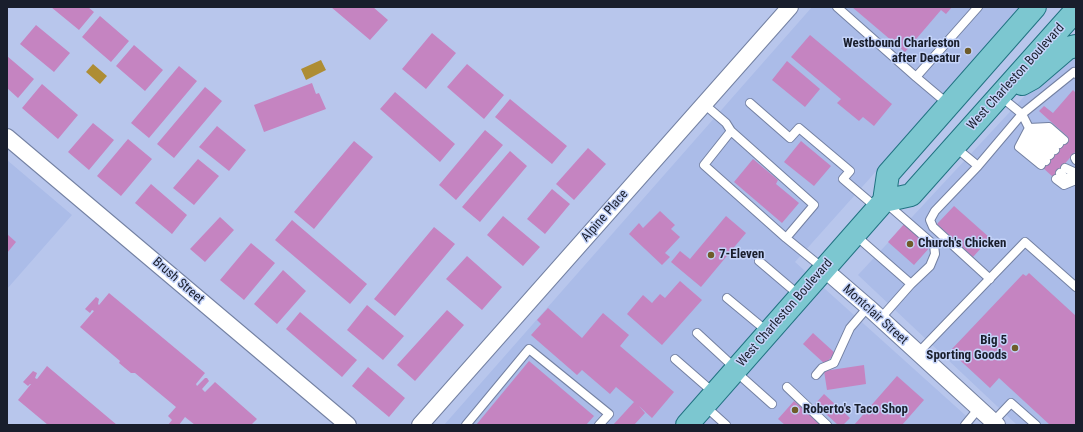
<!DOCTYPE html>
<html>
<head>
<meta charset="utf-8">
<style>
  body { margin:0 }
  #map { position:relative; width:1083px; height:432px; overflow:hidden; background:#b8c6ec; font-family:"Roboto Condensed",sans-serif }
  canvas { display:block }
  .frame { position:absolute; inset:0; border:8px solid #191e2c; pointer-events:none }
</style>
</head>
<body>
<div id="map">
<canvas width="1083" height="432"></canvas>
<div class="frame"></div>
</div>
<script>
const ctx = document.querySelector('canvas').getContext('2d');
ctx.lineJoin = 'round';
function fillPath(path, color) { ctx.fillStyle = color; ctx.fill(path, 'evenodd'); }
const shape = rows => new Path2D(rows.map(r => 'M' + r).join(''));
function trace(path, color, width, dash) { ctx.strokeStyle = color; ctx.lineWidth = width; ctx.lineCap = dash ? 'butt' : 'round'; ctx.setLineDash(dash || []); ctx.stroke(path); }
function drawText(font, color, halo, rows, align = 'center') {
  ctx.font = font + ' "Roboto Condensed",sans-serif'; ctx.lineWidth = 3; ctx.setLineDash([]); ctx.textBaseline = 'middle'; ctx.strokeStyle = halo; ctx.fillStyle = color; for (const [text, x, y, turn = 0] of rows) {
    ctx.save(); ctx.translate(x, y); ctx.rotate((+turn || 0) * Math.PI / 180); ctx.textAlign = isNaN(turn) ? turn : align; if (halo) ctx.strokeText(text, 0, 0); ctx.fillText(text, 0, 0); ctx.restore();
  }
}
fillPath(shape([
  [812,7,1023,7,795,262,974,423,972,425,444,425],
  [1076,54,1076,425,1017,425,858,275,1034,86],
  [7,160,72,215,7,289]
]), '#abbce8');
fillPath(shape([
  [321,60,326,70,306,80,301,69],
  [93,64,107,76,100,84,86,72]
]), '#ae8d34');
fillPath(shape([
  [51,7,88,7,94,12,79,30],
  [331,7,373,7,388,20,370,40],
  [852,7,952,7,946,14,941,10,905,52],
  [100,16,129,41,111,62,82,37],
  [36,25,70,53,54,72,20,44],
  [432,33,456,53,426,89,402,69],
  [810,35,892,104,874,126,863,117,859,121,837,103,841,99,791,57],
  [134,45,163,70,145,91,116,66],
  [7,56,34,79,18,98,7,88],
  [787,61,820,89,805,107,772,80],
  [467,64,504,95,484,119,447,87],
  [179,66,197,81,149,138,131,123],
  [312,83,316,94,319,93,326,109,264,132,254,105],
  [42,84,78,115,58,139,22,108],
  [205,87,222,101,174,158,157,144],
  [1073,90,1076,93,1076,151,1053,177,1042,167,1068,137,1039,111,1044,106,1053,113],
  [395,92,455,144,440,162,380,109],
  [510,99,567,146,552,164,495,117],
  [93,123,114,140,89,170,68,152],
  [217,126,246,150,229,171,199,147],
  [485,130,503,145,456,200,439,185],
  [128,139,152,159,121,196,97,176],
  [354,141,373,157,314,229,294,212],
  [801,141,831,166,814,186,784,162],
  [588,148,606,164,574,200,556,184],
  [510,151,527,166,480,222,462,207],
  [198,159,219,176,194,205,173,188],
  [753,159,778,180,776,184,799,203,782,223,734,182],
  [151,184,187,215,172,234,135,203],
  [552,189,570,204,545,234,527,219],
  [954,206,990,238,973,257,937,224],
  [660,211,675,225,671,229,680,237,665,253,670,257,662,265,629,234,639,223,643,228],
  [503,216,540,247,523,266,487,235],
  [726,216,746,233,701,287,671,262,680,251,690,259],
  [220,217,234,230,205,262,190,249],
  [292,220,367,284,350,304,275,240],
  [905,223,931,246,914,265,888,242],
  [434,227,455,244,395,316,374,299],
  [7,234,16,242,7,253],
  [251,243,275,263,244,300,220,280],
  [467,256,502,287,482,310,446,279],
  [283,270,306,291,277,324,254,304],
  [1029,273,1076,316,1076,425,1050,425,999,378,990,388,950,351,1023,274,1026,276],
  [680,281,702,300,662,345,627,314,643,295,652,303,660,294,665,298],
  [109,293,205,373,196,384,197,386,205,378,207,378,209,381,202,389,205,392,215,382,257,419,251,425,195,425,185,417,179,425,168,425,172,420,168,416,176,407,135,373,131,373,119,363,120,361,80,327,94,311,92,310,90,313,85,309,96,297,99,299,98,304,99,305],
  [367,305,404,336,383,360,347,330],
  [548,308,582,338,603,313,629,335,620,346,674,392,652,418,639,406,645,413,634,425,613,425,634,402,616,387,610,394,582,370,577,375,531,335,541,324,537,320],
  [447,310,464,325,415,381,397,365],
  [300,312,357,360,342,377,286,329],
  [813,333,835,353,825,364,803,344],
  [529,361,594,416,586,425,476,425],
  [864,365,866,384,827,390,824,371],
  [47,366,117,425,48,425,18,400,31,384,30,384,28,386,23,382,33,371,37,373,35,378,37,379],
  [368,367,405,398,389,417,352,386],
  [897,376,924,400,902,425,854,425],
  [824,394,850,418,843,425,838,425,815,404],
  [794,401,821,425,785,425,778,419]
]), '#c584c1');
const lane = shape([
  [837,7,916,77,978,7],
  [916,77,948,104],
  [1000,96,1022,114,1029,128,1055,150],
  [750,103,790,138,799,128,850,171,843,179,877,208],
  [704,104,726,123,731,131,814,205,786,238],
  [1029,128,1019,147,1041,165],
  [1029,128,1049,127,1064,140],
  [1029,128,1029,137,1050,155],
  [1036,129,1043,130,1059,144],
  [731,131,704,165,786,238,824,269],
  [1026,136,1023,142,1046,161],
  [955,147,978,166],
  [1075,158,1076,160],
  [1065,168,1076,173],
  [1060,173,1065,178,1076,177],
  [1056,179,1064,185,1076,180],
  [887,204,934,245,935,254,930,266,911,284],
  [855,235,911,284,880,319],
  [759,261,799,295],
  [990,279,933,227,930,220,935,211,978,166,1022,114,1074,72,1076,74],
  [727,298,768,332],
  [697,333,736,369],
  [918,353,1025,242,1076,287],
  [675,359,714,393],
  [735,371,772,404],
  [816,375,822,368,834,363,850,328,868,307],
  [787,387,827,425],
  [705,406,726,425],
  [993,422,1011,403,1036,425],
  [466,425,529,349,609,414,599,425],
  [965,425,979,408]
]);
const street = shape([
  [7,137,348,425],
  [824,269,868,307,997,425],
  [420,425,790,7]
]);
const primary = shape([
  [1022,84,1033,78,1068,48,1076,46],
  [884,201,888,174,1035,7],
  [687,425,884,201,911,195,1076,10]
]);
trace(lane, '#7380a2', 10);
trace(street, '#7380a2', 18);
trace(primary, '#217382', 24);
trace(lane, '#fff', 8);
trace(street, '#fff', 16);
trace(primary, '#7cc7d0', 22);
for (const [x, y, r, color] of [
  [968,51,4,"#6e5c2a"],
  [910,244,4,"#6e5c2a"],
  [711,255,4,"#6e5c2a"],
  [1015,348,4,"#6e5c2a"],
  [795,410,4,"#6e5c2a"]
]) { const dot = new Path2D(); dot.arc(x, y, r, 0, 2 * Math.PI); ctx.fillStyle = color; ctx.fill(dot); trace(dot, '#c4d3f9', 1.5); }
drawText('bold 13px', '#191e2c', '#c4d3f9', [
  ["Westbound Charleston",960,44,"right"],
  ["after Decatur",960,59,"right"],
  ["Church's Chicken",918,244],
  ["7-Eleven",719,255],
  ["Big 5",1007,341,"right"],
  ["Sporting Goods",1007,356,"right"],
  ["Roberto's Taco Shop",803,410]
], 'left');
drawText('13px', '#191e2c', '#c4d3f9', [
  ["West Charleston Boulevard",1016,77,-48],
  ["Alpine Place",605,216,-49],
  ["Brush Street",178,281,41],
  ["West Charleston Boulevard",785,313,-49],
  ["Montclair Street",875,315,42]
]);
</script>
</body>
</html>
